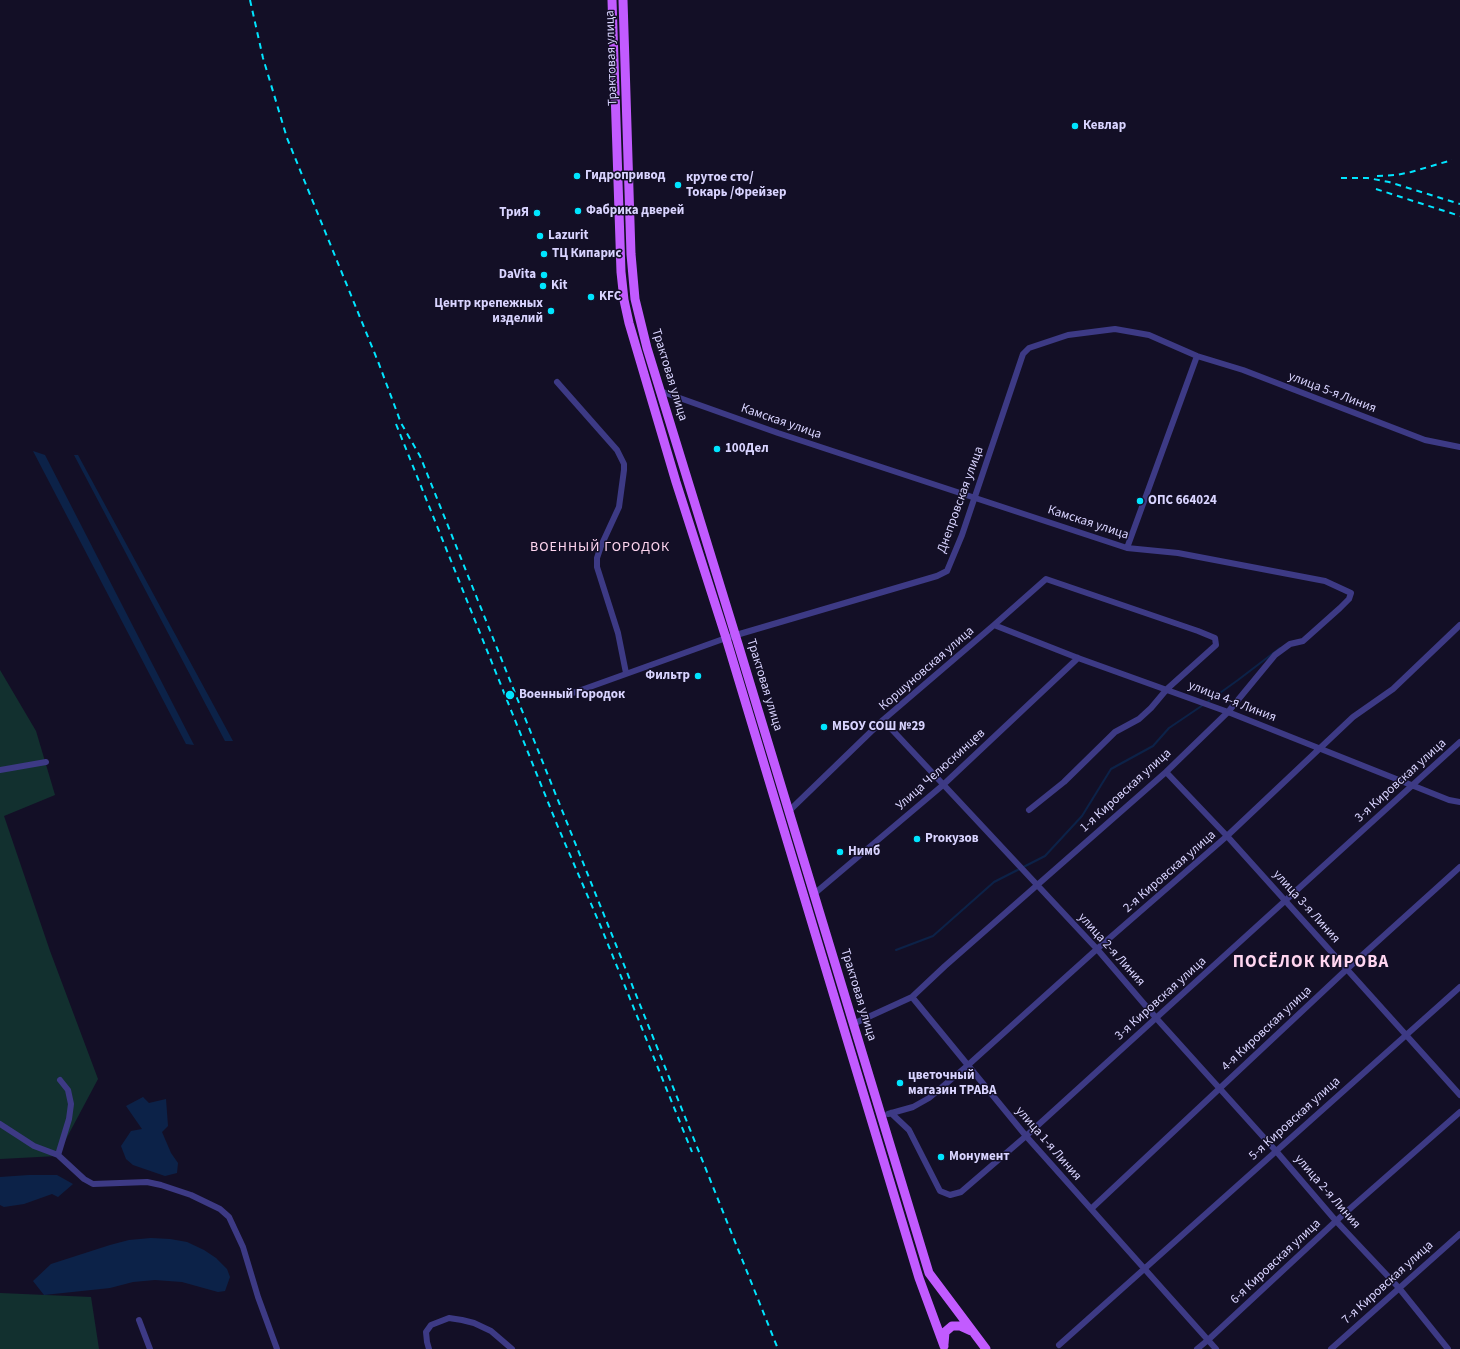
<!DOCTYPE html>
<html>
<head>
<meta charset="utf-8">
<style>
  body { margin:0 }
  canvas { display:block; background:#130f26 }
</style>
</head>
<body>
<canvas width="1460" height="1349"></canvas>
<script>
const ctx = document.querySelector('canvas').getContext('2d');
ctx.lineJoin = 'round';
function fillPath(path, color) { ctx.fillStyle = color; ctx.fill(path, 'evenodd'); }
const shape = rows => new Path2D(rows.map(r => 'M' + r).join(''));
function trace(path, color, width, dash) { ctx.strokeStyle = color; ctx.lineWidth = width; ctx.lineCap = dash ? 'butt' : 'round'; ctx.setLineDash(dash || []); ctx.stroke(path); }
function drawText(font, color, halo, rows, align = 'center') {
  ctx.font = font + ' "Source Sans 3",sans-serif'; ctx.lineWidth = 3; ctx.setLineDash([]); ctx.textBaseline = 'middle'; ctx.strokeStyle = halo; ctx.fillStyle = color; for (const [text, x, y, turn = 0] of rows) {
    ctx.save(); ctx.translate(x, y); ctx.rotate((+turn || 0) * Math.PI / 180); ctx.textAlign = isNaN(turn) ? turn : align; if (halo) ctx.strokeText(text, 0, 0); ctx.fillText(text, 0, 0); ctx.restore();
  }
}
fillPath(shape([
  [0,670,36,731,55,795,4,816,50,951,98,1079,57,1156,0,1159],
  [0,1293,91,1297,99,1349,0,1349]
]), '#12302f');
fillPath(shape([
  [33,451,45,455,194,745,186,744],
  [74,455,78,455,233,741,225,741],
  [143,1097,149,1103,166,1099,168,1126,162,1132,171,1153,178,1163,177,1173,165,1176,133,1165,126,1159,121,1146,131,1131,142,1129,126,1106],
  [29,1175,57,1175,73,1184,58,1197,52,1194,24,1204,4,1207,0,1205,0,1177],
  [151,1238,170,1239,187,1242,204,1250,216,1258,227,1269,230,1277,225,1291,218,1292,182,1282,155,1280,133,1282,110,1288,44,1295,33,1281,51,1264,110,1245,129,1240]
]), '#0c2248');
trace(shape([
  [1206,703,1238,680,1280,648],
  [896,950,933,936,994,882,1045,856,1082,816,1111,769,1153,746,1169,728,1203,705]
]), '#0c2248', 2);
trace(shape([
  [557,382,617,450,624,464,624,470,619,507,601,546,597,558,597,567,618,633,626,673],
  [660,391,778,433,1127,548,1178,553,1325,581,1351,593,1349,599,1340,608,1303,641,1290,644,1275,655,1228,712,1166,772,945,966,912,997],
  [1127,548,1197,356],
  [994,625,1078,658,1228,712,1449,800,1460,802],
  [573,693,726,638,937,576,947,571,962,535,1023,354,1029,348,1068,335,1115,329,1149,335,1197,356,1243,370,1425,440,1460,447],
  [883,720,1097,949,1157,1019,1276,1151,1336,1221,1399,1288,1448,1349],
  [0,770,46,762],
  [1166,772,1227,836,1460,1095],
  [789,811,883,720,994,625,1046,579,1198,631,1215,638,1216,645,1167,689,1151,708,1139,719,1115,732,1064,782,1029,810],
  [814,894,943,785,1078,658],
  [853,1024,912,997,1026,1136,1216,1349],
  [891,1113,909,1130,940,1191,950,1195,961,1192,1026,1136,1460,742],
  [888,1114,913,1107,929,1098,967,1066,1097,949,1227,836,1353,717,1393,689,1460,625],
  [0,1124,34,1146,58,1155,84,1179,93,1184,147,1182,161,1185,191,1195,220,1209,229,1217,243,1247,258,1297,277,1349],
  [58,1155,69,1119,71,1104,68,1090,60,1080],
  [1091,1209,1347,969,1460,867],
  [139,1320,150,1349],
  [1059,1345,1460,987],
  [429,1349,427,1342,426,1332,431,1325,449,1318,462,1320,474,1323,491,1331,512,1349],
  [1197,1349,1208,1340,1336,1221,1460,1112],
  [1331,1349,1460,1234]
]), '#3d3a85', 6);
trace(shape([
  [612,0,621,272,624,300,629,323,676,482,726,638,919,1278,944,1346],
  [623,0,631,254,635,299,647,348,739,647,929,1273,986,1349],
  [944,1344,945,1332,952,1326,960,1326,971,1331]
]), '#c25bff', 9);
trace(shape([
  [250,0,263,58,287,138,379,364,401,423,420,456,778,1349],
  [1377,176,1396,175,1411,172,1452,160],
  [1341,178,1368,178,1389,182,1460,204],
  [1376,189,1460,216],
  [396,424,558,827,601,927,692,1152]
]), '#00e5ff', 2, [6, 5]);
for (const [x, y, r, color] of [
  [1075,126,4,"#00e5ff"],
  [577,176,4,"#00e5ff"],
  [678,185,4,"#00e5ff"],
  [578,211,4,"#00e5ff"],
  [537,213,4,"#00e5ff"],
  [540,236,4,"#00e5ff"],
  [544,254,4,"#00e5ff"],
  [544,275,4,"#00e5ff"],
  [543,286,4,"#00e5ff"],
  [591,297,4,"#00e5ff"],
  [551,311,4,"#00e5ff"],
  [717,449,4,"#00e5ff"],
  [1140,501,4,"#00e5ff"],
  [698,676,4,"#00e5ff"],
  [510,695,5,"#00e5ff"],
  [824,727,4,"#00e5ff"],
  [917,839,4,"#00e5ff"],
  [840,852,4,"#00e5ff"],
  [900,1083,4,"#00e5ff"],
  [941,1157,4,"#00e5ff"]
]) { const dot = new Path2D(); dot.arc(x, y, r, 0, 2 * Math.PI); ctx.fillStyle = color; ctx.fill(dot); trace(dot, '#130f26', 1.5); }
drawText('13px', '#d9d4ff', '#130f26', [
  ["Трактовая улица",612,58,-92],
  ["Трактовая улица",669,375,73],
  ["улица 5-я Линия",1332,393,21],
  ["Камская улица",781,422,19],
  ["Днепровская улица",961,500,-70],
  ["Камская улица",1088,523,18],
  ["Коршуновская улица",927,669,-41],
  ["Трактовая улица",764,685,73],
  ["улица 4-я Линия",1232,702,21],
  ["Улица Челюскинцев",941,770,-42],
  ["3-я Кировская улица",1401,781,-42],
  ["1-я Кировская улица",1126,791,-42],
  ["2-я Кировская улица",1170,872,-41],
  ["улица 3-я Линия",1306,907,48],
  ["улица 2-я Линия",1111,950,48],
  ["Трактовая улица",858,995,73],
  ["3-я Кировская улица",1161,999,-42],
  ["4-я Кировская улица",1267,1029,-43],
  ["5-я Кировская улица",1295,1119,-42],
  ["улица 1-я Линия",1048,1144,49],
  ["улица 2-я Линия",1327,1192,49],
  ["6-я Кировская улица",1276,1262,-43],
  ["7-я Кировская улица",1388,1283,-42]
]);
drawText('bold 13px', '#d9d4ff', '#130f26', [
  ["Кевлар",1083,126],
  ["Гидропривод",585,176],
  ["крутое сто/",686,178],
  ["Токарь /Фрейзер",686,193],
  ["Фабрика дверей",586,211],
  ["ТриЯ",529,213,"right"],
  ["Lazurit",548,236],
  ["ТЦ Кипарис",552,254],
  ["DaVita",536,275,"right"],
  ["Kit",551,286],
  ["KFC",599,297],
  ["Центр крепежных",543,304,"right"],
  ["изделий",543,319,"right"],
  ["100Дел",725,449],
  ["ОПС 664024",1148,501],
  ["Фильтр",690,676,"right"],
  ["Военный Городок",519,695],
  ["МБОУ СОШ №29",832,727],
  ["Proкузов",925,839],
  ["Нимб",848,852],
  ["цветочный",908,1076],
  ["магазин ТРАВА",908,1091],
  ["Монумент",949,1157]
], 'left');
ctx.letterSpacing = '1px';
drawText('14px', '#ffd6f0', '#130f26', [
  ["ВОЕННЫЙ ГОРОДОК",600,548]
]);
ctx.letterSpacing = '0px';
ctx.letterSpacing = '1px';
drawText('bold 17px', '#ffd6f0', '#130f26', [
  ["ПОСЁЛОК КИРОВА",1311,963]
]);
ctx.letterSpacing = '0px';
</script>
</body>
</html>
